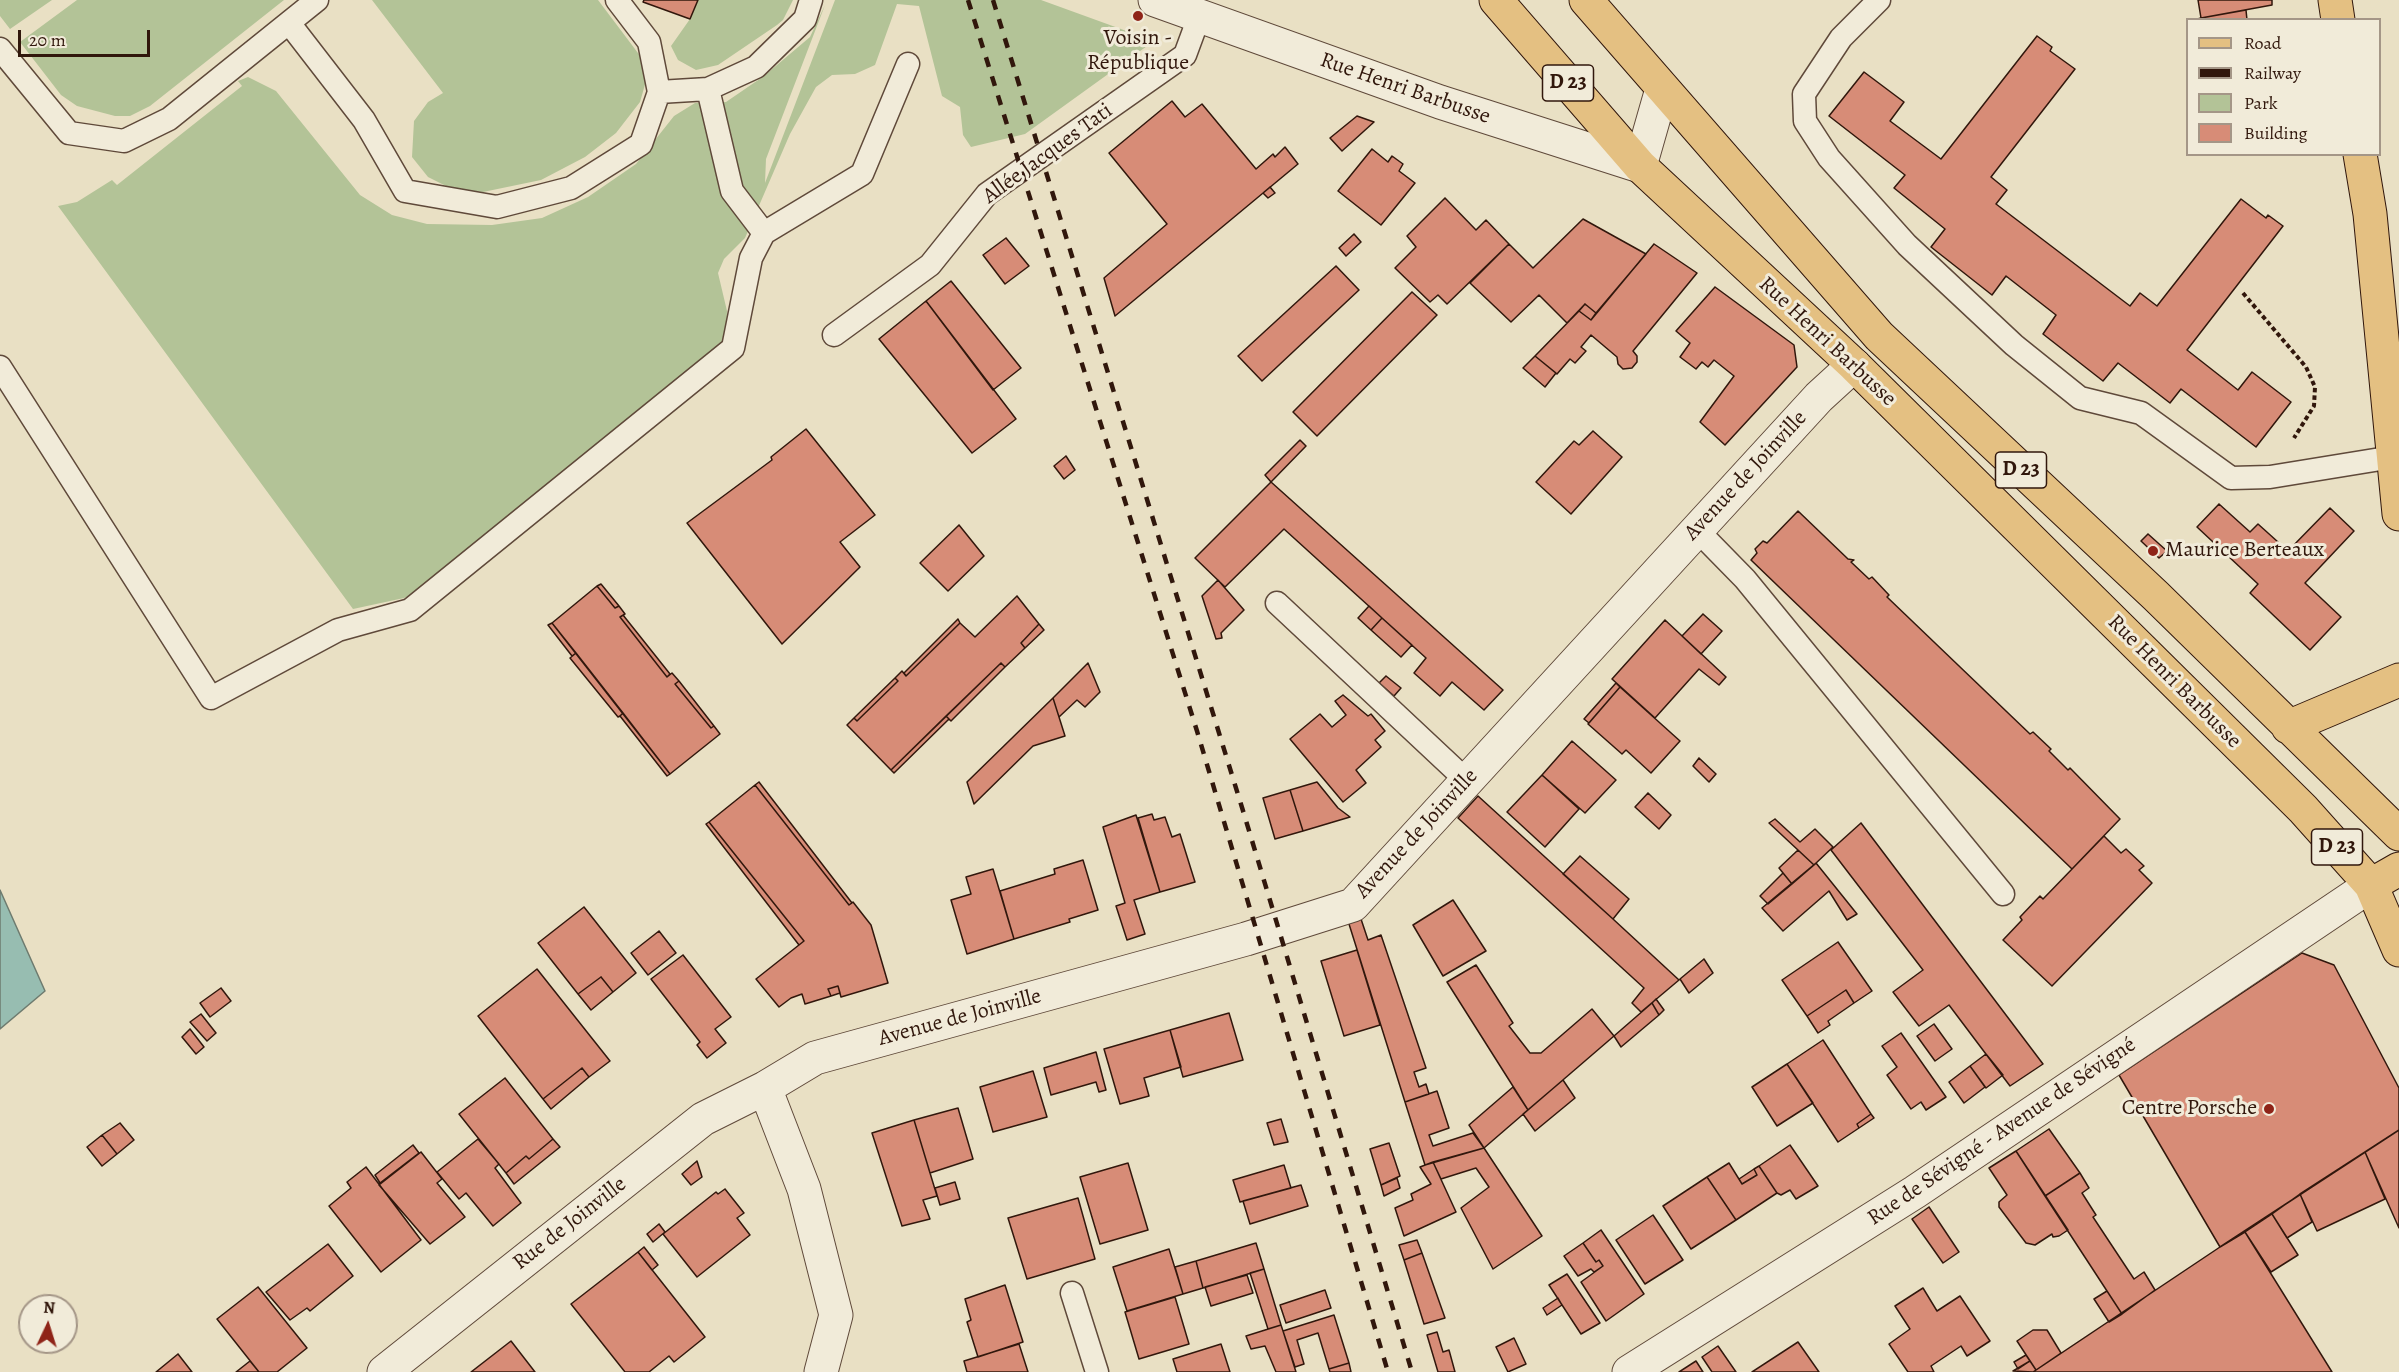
<!DOCTYPE html>
<html>
<head>
<meta charset="utf-8">
<style>
  body { margin:0 }
  #map { position:relative; width:2399px; height:1372px; overflow:hidden; background:#e9e0c4; font-family:Alegreya,serif }
  canvas { display:block }
  .legend { position:absolute; left:2186px; top:18px; width:195px; height:138px; box-sizing:border-box; background:#f1ebd9; border:2px solid #a49687; margin:0; padding:8px 10px; list-style:none; font-size:18px; color:#31170c }
  .legend li { display:flex; align-items:center; gap:12px; height:30px }
  .legend b { width:30px; border:2px solid #a49687 }
  .north { position:absolute; left:18px; top:1294px; width:60px; height:60px; box-sizing:border-box; background:#f1ebd9; border:2px solid #a49687; border-radius:50%; rotate:4deg; font-size:16px; font-weight:700; line-height:24px; text-align:center; color:#31170c }
  .north::after { content:''; display:block; margin:auto; width:21px; height:27px; background:#8f2418; clip-path:polygon(50% 0,100% 100%,50% 72%,0 100%) }
  .scale { position:absolute; left:18px; top:30px; width:132px; height:27px; box-sizing:border-box; border:3px solid #31170c; border-top:0; padding-left:8px; font-size:18px; line-height:21px; white-space:nowrap; color:#31170c; -webkit-text-stroke:4px #f1ebd9; paint-order:stroke }
</style>
</head>
<body>
<div id="map">
<canvas width="2399" height="1372"></canvas>
<ul class="legend">
<li><b style="height:8px;background:#e4c082"></b>Road</li>
<li><b style="height:8px;background:#31170c"></b>Railway</li>
<li><b style="height:16px;background:#b3c397"></b>Park</li>
<li><b style="height:16px;background:#d78c77"></b>Building</li>
</ul>
<div class="north">N</div>
<div class="scale">20 m</div>
</div>
<script>
const ctx = document.querySelector('canvas').getContext('2d');
ctx.lineJoin = 'round';
function fillPath(path, color) { ctx.fillStyle = color; ctx.fill(path, 'evenodd'); }
const shape = rows => new Path2D(rows.map(r => 'M' + r).join(''));
function trace(path, color, width, dash) { ctx.strokeStyle = color; ctx.lineWidth = width; ctx.lineCap = dash ? 'butt' : 'round'; ctx.setLineDash(dash || []); ctx.stroke(path); }
function drawText(font, color, halo, rows, align = 'center') {
  ctx.font = font + ' Alegreya,serif'; ctx.lineWidth = 6; ctx.setLineDash([]); ctx.textBaseline = 'middle'; ctx.strokeStyle = halo; ctx.fillStyle = color; for (const [text, x, y, turn = 0] of rows) {
    ctx.save(); ctx.translate(x, y); ctx.rotate((+turn || 0) * Math.PI / 180); ctx.textAlign = isNaN(turn) ? turn : align; if (halo) ctx.strokeText(text, 0, 0); ctx.fillText(text, 0, 0); ctx.restore();
  }
}
fillPath(shape([
  [0,0,52,0,10,29,0,16],
  [77,0,284,0,150,106,130,116,115,116,77,106,61,95,20,42],
  [372,0,598,0,644,61,646,81,640,102,616,133,585,157,541,180,483,192,452,189,428,177,412,157,414,121,428,102,443,93],
  [698,0,793,0,783,20,777,25,718,65,696,70,678,60,671,46,690,19],
  [835,0,1041,0,1154,41,1025,134,971,147,963,135,960,107,942,96,919,6,897,4,875,65,855,74,832,75,816,87,790,134,745,238,724,259,718,273,727,311,726,340,427,588,404,598,353,609,58,206,77,202,112,180,117,185,242,86,238,81,248,77,276,91,360,195,392,215,427,224,492,225,542,218,588,197,636,164,674,116,695,103,726,102,764,76,810,37,825,5,766,159,765,183]
]), '#b3c397');
const water = shape([
  [0,890,45,991,0,1029,0,890]
]);
fillPath(water, '#97bdb1');
trace(water, '#6e7b6f', 1.5);
const building = shape([
  [644,0,698,0,690,19,643,2,644,0],
  [2198,0,2272,0,2272,5,2201,18,2198,0],
  [2246,10,2247,20,2194,20,2201,18,2246,10],
  [2037,36,2052,47,2050,51,2075,69,1991,177,2007,190,1996,204,2130,306,2140,293,2157,306,2241,199,2266,218,2268,215,2283,226,2187,350,2238,390,2252,372,2291,402,2256,447,2181,389,2170,403,2118,363,2103,381,2043,334,2056,315,2006,276,1992,295,1931,247,1945,229,1894,188,1905,175,1829,116,1864,72,1904,102,1890,121,1941,159,2037,36],
  [1172,101,1185,117,1202,104,1256,169,1273,154,1275,157,1285,147,1298,164,1115,316,1104,278,1167,224,1109,153,1172,101],
  [1357,116,1374,122,1342,151,1330,138,1357,116],
  [1372,149,1388,162,1392,156,1403,164,1399,171,1415,183,1381,225,1338,191,1372,149],
  [1270,187,1275,193,1268,198,1263,193,1270,187],
  [1445,198,1476,230,1486,220,1509,244,1447,304,1438,295,1430,302,1395,268,1416,247,1407,236,1445,198],
  [1583,219,1646,254,1596,313,1585,304,1567,323,1539,295,1511,322,1470,283,1509,244,1533,268,1583,219],
  [1354,234,1361,242,1346,256,1339,248,1354,234],
  [1006,238,1029,266,1005,284,983,255,1006,238],
  [1654,244,1697,273,1633,351,1637,356,1637,362,1632,368,1623,369,1618,364,1617,357,1591,335,1581,347,1586,351,1575,363,1570,359,1557,374,1535,356,1579,311,1591,320,1654,244],
  [1336,266,1359,290,1262,381,1238,356,1336,266],
  [951,281,1021,368,993,390,926,301,951,281],
  [1715,287,1794,345,1797,367,1725,445,1700,422,1734,376,1714,360,1708,367,1702,362,1696,369,1680,357,1690,343,1676,331,1715,287],
  [1412,292,1437,315,1317,436,1293,412,1412,292],
  [926,301,1016,419,972,453,879,339,926,301],
  [1585,304,1596,313,1591,320,1579,311,1585,304],
  [1535,356,1556,373,1545,387,1523,368,1535,356],
  [806,429,875,515,840,542,860,567,782,644,687,523,772,460,771,457,806,429],
  [1593,431,1622,457,1571,514,1536,482,1574,441,1579,445,1593,431],
  [1300,440,1306,446,1271,482,1265,475,1300,440],
  [1066,456,1075,470,1064,479,1054,466,1066,456],
  [1271,482,1503,690,1484,710,1452,682,1440,696,1414,673,1426,658,1284,529,1225,587,1195,558,1271,482],
  [2219,504,2250,532,2258,524,2288,551,2330,508,2354,531,2305,583,2341,617,2310,650,2250,593,2258,584,2197,527,2219,504],
  [1798,511,1848,559,1854,560,1851,562,1869,579,1872,577,1889,595,1887,597,2030,734,2033,732,2051,749,2049,751,2068,770,2070,768,2120,819,2072,869,1751,560,1757,553,1755,549,1763,541,1767,543,1798,511],
  [959,525,984,556,948,591,920,563,959,525],
  [2148,534,2167,551,2159,558,2141,541,2148,534],
  [1218,580,1244,610,1221,633,1222,638,1216,639,1202,596,1218,580],
  [601,584,619,606,615,608,597,586,601,584],
  [597,586,615,608,619,606,625,614,620,617,667,677,672,673,679,681,675,684,711,728,714,726,720,734,670,774,552,623,597,586],
  [1017,596,1039,624,1021,643,1025,648,1005,667,1001,663,891,770,847,725,854,718,857,721,898,681,895,678,902,671,906,676,960,623,975,637,1017,596],
  [1369,606,1382,618,1371,630,1358,618,1369,606],
  [1703,614,1722,631,1701,654,1682,636,1703,614],
  [623,615,670,674,667,677,620,617,623,615],
  [1382,618,1412,645,1401,657,1371,630,1382,618],
  [958,619,960,623,906,676,904,673,958,619],
  [1665,620,1726,677,1719,685,1699,669,1655,718,1612,679,1665,620],
  [552,623,576,653,572,656,548,625,552,623],
  [1039,624,1044,630,1025,648,1021,643,1039,624],
  [576,653,623,713,620,716,618,717,570,658,576,653],
  [1001,663,1005,667,951,721,946,716,1001,663],
  [1088,663,1100,692,1085,707,1077,700,1059,717,1053,698,1088,663],
  [1386,676,1401,688,1394,696,1379,683,1386,676],
  [895,678,898,681,857,721,854,718,895,678],
  [679,681,714,726,711,728,675,684,679,681],
  [1616,683,1620,687,1589,723,1584,719,1616,683],
  [1620,687,1680,741,1651,773,1626,750,1622,754,1588,724,1620,687],
  [1343,695,1368,716,1371,714,1385,731,1375,740,1381,747,1356,770,1366,783,1343,802,1290,739,1320,714,1332,727,1346,715,1335,701,1343,695],
  [1053,698,1065,736,1033,746,974,804,967,782,1053,698],
  [623,713,670,774,667,776,620,716,623,713],
  [946,716,949,719,894,773,891,770,946,716],
  [1572,741,1616,780,1585,813,1542,775,1572,741],
  [1699,758,1716,774,1709,782,1693,766,1699,758],
  [1542,775,1579,809,1545,847,1507,812,1542,775],
  [759,782,852,903,849,905,755,785,759,782],
  [1317,782,1338,808,1350,817,1303,831,1290,790,1317,782],
  [755,785,849,905,853,902,871,925,888,983,841,997,838,986,828,989,831,996,805,1004,802,994,791,998,779,1007,756,979,804,941,709,822,755,785],
  [1290,790,1303,831,1275,839,1263,798,1290,790],
  [1648,793,1671,815,1659,829,1635,807,1648,793],
  [1478,796,1613,919,1679,980,1641,1012,1632,1003,1644,988,1458,818,1478,796],
  [1152,814,1154,820,1165,817,1172,837,1180,834,1195,882,1160,892,1138,818,1152,814],
  [1136,815,1160,892,1134,900,1145,934,1127,940,1116,906,1125,903,1103,827,1136,815],
  [1775,819,1800,842,1815,829,1833,847,1814,865,1769,823,1775,819],
  [709,822,804,941,799,945,706,824,709,822],
  [1861,823,2043,1064,2010,1086,1949,1005,1919,1026,1893,992,1923,970,1831,850,1861,823],
  [2104,836,2121,853,2126,849,2144,866,2139,870,2152,883,2052,986,2003,940,2022,920,2020,917,2040,896,2043,899,2104,836],
  [1798,850,1814,865,1792,884,1779,868,1798,850],
  [1580,856,1629,899,1613,919,1563,874,1580,856],
  [1083,860,1098,910,1069,919,1070,922,1014,939,1000,891,1055,874,1054,869,1083,860],
  [1816,863,1857,914,1847,920,1829,891,1783,931,1762,908,1816,863],
  [993,869,1014,939,967,954,951,900,971,894,966,877,993,869],
  [1783,873,1792,884,1768,904,1760,896,1783,873],
  [1453,900,1486,951,1443,976,1413,925,1453,900],
  [584,907,636,973,613,992,601,977,578,994,538,943,584,907],
  [1360,916,1368,940,1381,935,1426,1068,1414,1072,1419,1087,1426,1084,1429,1094,1405,1102,1349,924,1360,916],
  [659,931,676,953,648,975,631,953,659,931],
  [1838,942,1872,991,1854,1003,1846,990,1807,1016,1782,980,1838,942],
  [1357,950,1380,1025,1344,1036,1321,961,1357,950],
  [2302,953,2334,965,2399,1088,2399,1130,2220,1247,2119,1075,2302,953],
  [683,955,731,1017,715,1029,726,1043,707,1058,697,1045,700,1042,651,979,683,955],
  [1704,959,1713,973,1689,993,1680,979,1704,959],
  [1476,965,1513,1023,1509,1026,1530,1053,1541,1053,1592,1009,1614,1036,1528,1110,1447,982,1476,965],
  [537,969,610,1061,589,1077,582,1068,543,1099,478,1016,537,969],
  [601,977,613,992,591,1010,578,994,601,977],
  [838,986,840,993,831,996,828,989,838,986],
  [221,988,231,1001,210,1017,200,1003,221,988],
  [1846,990,1854,1003,1828,1021,1830,1025,1818,1033,1807,1016,1846,990],
  [1656,999,1664,1010,1659,1015,1652,1003,1656,999],
  [1652,1003,1659,1015,1621,1047,1614,1036,1652,1003],
  [1229,1013,1243,1060,1183,1077,1170,1030,1229,1013],
  [201,1014,216,1033,207,1041,190,1022,201,1014],
  [1934,1024,1952,1049,1935,1061,1917,1036,1934,1024],
  [190,1029,204,1047,196,1054,182,1037,190,1029],
  [1170,1030,1181,1067,1144,1078,1149,1096,1120,1104,1104,1049,1170,1030],
  [1901,1033,1946,1097,1926,1110,1921,1102,1911,1109,1887,1075,1897,1067,1882,1046,1901,1033],
  [1823,1040,1871,1114,1857,1124,1859,1128,1838,1142,1787,1064,1823,1040],
  [1096,1052,1106,1090,1099,1092,1096,1082,1051,1095,1044,1068,1096,1052],
  [1986,1054,2003,1075,1986,1088,1970,1066,1986,1054],
  [1787,1064,1813,1103,1777,1126,1752,1087,1787,1064],
  [1970,1066,1985,1087,1964,1103,1949,1082,1970,1066],
  [582,1068,589,1077,551,1109,543,1099,582,1068],
  [1033,1071,1047,1117,993,1132,980,1087,1033,1071],
  [505,1078,553,1139,529,1159,526,1156,506,1173,459,1114,505,1078],
  [1563,1080,1575,1098,1535,1131,1523,1114,1563,1080],
  [1513,1087,1528,1110,1484,1148,1469,1125,1513,1087],
  [1437,1091,1449,1128,1429,1135,1433,1146,1473,1133,1484,1148,1425,1165,1405,1102,1437,1091],
  [958,1108,973,1159,930,1173,914,1120,958,1108],
  [1871,1114,1874,1118,1859,1128,1857,1124,1871,1114],
  [1281,1119,1288,1142,1274,1145,1267,1123,1281,1119],
  [914,1120,937,1196,923,1200,930,1219,902,1226,872,1133,914,1120],
  [120,1123,134,1140,117,1154,102,1135,120,1123],
  [2049,1129,2080,1173,2045,1196,2016,1151,2049,1129],
  [2399,1130,2399,1228,2365,1152,2399,1130],
  [102,1135,117,1154,102,1166,87,1147,102,1135],
  [478,1139,499,1164,495,1168,521,1203,493,1226,466,1193,459,1199,437,1172,478,1139],
  [553,1139,560,1147,514,1184,506,1173,526,1156,529,1159,553,1139],
  [1389,1143,1400,1176,1381,1185,1370,1149,1389,1143],
  [413,1145,419,1153,380,1183,375,1175,413,1145],
  [1790,1145,1818,1186,1796,1199,1790,1190,1781,1195,1777,1193,1759,1166,1790,1145],
  [1484,1148,1542,1236,1493,1269,1461,1208,1489,1187,1476,1168,1441,1179,1433,1162,1484,1148],
  [2016,1151,2068,1230,2059,1236,2053,1237,2052,1234,2035,1245,2026,1243,1999,1207,1999,1202,2007,1195,1989,1168,2016,1151],
  [421,1152,442,1179,437,1183,465,1217,430,1244,379,1185,421,1152],
  [2365,1152,2385,1199,2317,1231,2300,1194,2365,1152],
  [697,1161,702,1177,691,1185,682,1174,697,1161],
  [1433,1162,1456,1212,1404,1236,1395,1208,1413,1200,1411,1194,1431,1184,1420,1167,1433,1162],
  [1128,1163,1148,1230,1100,1244,1080,1177,1128,1163],
  [1729,1163,1742,1184,1757,1175,1754,1169,1759,1166,1777,1193,1736,1220,1707,1177,1729,1163],
  [1284,1165,1291,1188,1240,1202,1233,1180,1284,1165],
  [366,1167,421,1240,381,1272,329,1206,351,1188,347,1182,366,1167],
  [1754,1169,1757,1175,1742,1184,1739,1179,1754,1169],
  [2080,1173,2089,1188,2082,1193,2096,1215,2093,1217,2134,1279,2144,1272,2155,1290,2122,1314,2045,1196,2080,1173],
  [1707,1177,1736,1220,1691,1249,1663,1206,1707,1177],
  [1397,1178,1400,1188,1384,1196,1381,1185,1397,1178],
  [955,1182,960,1199,940,1205,935,1188,955,1182],
  [1301,1185,1308,1206,1250,1224,1243,1201,1301,1185],
  [725,1189,744,1213,737,1218,750,1235,697,1277,663,1234,716,1192,718,1194,725,1189],
  [2300,1194,2312,1222,2287,1238,2272,1214,2300,1194],
  [1078,1198,1095,1259,1027,1279,1008,1218,1078,1198],
  [1929,1207,1959,1252,1943,1263,1912,1219,1929,1207],
  [2272,1214,2298,1255,2271,1272,2245,1232,2272,1214],
  [1653,1215,1683,1260,1645,1284,1616,1240,1653,1215],
  [659,1224,665,1232,653,1242,647,1234,659,1224],
  [1601,1230,1644,1294,1606,1321,1581,1282,1603,1266,1599,1260,1596,1262,1583,1243,1601,1230],
  [2245,1232,2332,1372,2033,1372,2220,1247,2245,1232],
  [1417,1240,1422,1253,1404,1260,1399,1245,1417,1240],
  [1256,1243,1264,1269,1203,1288,1196,1261,1256,1243],
  [1583,1243,1596,1262,1599,1260,1603,1266,1594,1272,1591,1269,1578,1276,1564,1256,1583,1243],
  [328,1244,353,1276,310,1311,307,1308,290,1320,266,1292,328,1244],
  [644,1247,658,1265,652,1270,638,1252,644,1247],
  [1169,1249,1183,1294,1127,1311,1113,1267,1169,1249],
  [638,1252,705,1337,674,1362,669,1356,649,1372,625,1372,571,1304,638,1252],
  [1422,1253,1445,1318,1424,1324,1404,1260,1422,1253],
  [1196,1261,1203,1288,1183,1294,1175,1267,1196,1261],
  [1264,1269,1281,1325,1268,1329,1250,1273,1264,1269],
  [1567,1274,1600,1323,1581,1334,1549,1285,1567,1274],
  [1247,1275,1253,1293,1211,1306,1205,1287,1247,1275],
  [1005,1285,1023,1342,978,1357,967,1322,971,1320,965,1299,1005,1285],
  [258,1287,307,1348,277,1372,259,1372,217,1319,258,1287],
  [1923,1288,1937,1311,1960,1296,1990,1341,1967,1356,1961,1346,1931,1366,1934,1372,1908,1372,1889,1344,1910,1329,1895,1306,1923,1288],
  [1325,1290,1331,1308,1286,1323,1280,1305,1325,1290],
  [2107,1291,2122,1314,2109,1322,2094,1299,2107,1291],
  [1175,1297,1189,1344,1139,1359,1125,1312,1175,1297],
  [1558,1298,1562,1305,1547,1315,1543,1308,1558,1298],
  [1334,1315,1349,1363,1329,1369,1318,1333,1297,1340,1304,1364,1295,1367,1283,1331,1334,1315],
  [1281,1325,1283,1331,1296,1372,1276,1372,1265,1346,1251,1349,1246,1336,1281,1325],
  [2033,1330,2047,1330,2061,1353,2036,1370,2017,1341,2033,1330],
  [1437,1332,1443,1352,1449,1350,1455,1372,1438,1372,1427,1335,1437,1332],
  [1514,1338,1526,1364,1508,1372,1496,1347,1514,1338],
  [511,1341,535,1372,471,1372,511,1341],
  [1798,1342,1819,1372,1752,1372,1798,1342],
  [1019,1344,1028,1372,967,1372,964,1361,1019,1344],
  [1221,1344,1230,1372,1177,1372,1173,1359,1221,1344],
  [1718,1346,1736,1372,1712,1372,1702,1357,1718,1346],
  [178,1354,192,1372,156,1372,178,1354],
  [2026,1355,2030,1361,2018,1369,2014,1362,2026,1355],
  [250,1361,259,1372,236,1372,250,1361],
  [1696,1361,1703,1372,1679,1372,1696,1361],
  [2030,1361,2036,1370,2033,1372,2013,1371,2030,1361],
  [1349,1363,1351,1372,1330,1372,1329,1369,1349,1363]
]);
fillPath(building, '#d78c77');
trace(building, '#31170c', 1.5);
const lane = shape([
  [1879,0,1841,38,1804,94,1805,121,1829,158,1907,245,2014,345,2080,398,2141,413,2231,478,2270,477,2393,457],
  [289,23,364,120,405,191,497,207,571,188,641,144,659,92,649,42,617,0],
  [0,49,69,133,124,141,169,119,317,0],
  [708,89,732,191,764,233],
  [659,92,708,89,756,67,805,19,811,0],
  [834,335,930,265,987,194,1185,55,1199,17],
  [0,367,211,698,338,630,410,610,733,348,751,258,764,233,862,174,908,64],
  [1697,530,1745,579,2003,894],
  [1277,603,1467,781],
  [1072,1293,1097,1372]
]);
const street = shape([
  [1155,0,1440,102,1640,166,1662,89],
  [765,1088,804,1189,836,1315,821,1372],
  [384,1372,703,1119,765,1088,815,1058,1246,939,1353,905,1819,397,1854,365],
  [1629,1372,1915,1192,2371,885]
]);
const primary = shape([
  [1496,0,1640,166,1854,365,2303,809,2371,885,2399,950],
  [1586,0,1879,336,2156,596,2399,834],
  [2335,0,2338,20],
  [2360,154,2370,214,2399,514],
  [2288,727,2399,680],
  [2371,885,2399,869]
]);
trace(lane, '#5f493a', 25);
trace(street, '#5f493a', 35);
trace(primary, '#31170c', 35);
trace(shape([
  [2243,293,2306,367,2315,387,2314,406,2294,438]
]), '#31170c', 4, [4.5, 3]);
trace(lane, '#f1ebd9', 22);
trace(street, '#f1ebd9', 33);
trace(primary, '#e4c082', 33);
trace(shape([
  [968,0,1197,731,1388,1372],
  [993,0,1244,814,1412,1372]
]), '#31170c', 4.5, [10, 10]);
for (const [x, y, r, color] of [
  [1138,16,6,"#8f2418"],
  [2153,551,6,"#8f2418"],
  [2269,1109,6,"#8f2418"]
]) { const dot = new Path2D(); dot.arc(x, y, r, 0, 2 * Math.PI); ctx.fillStyle = color; ctx.fill(dot); trace(dot, '#f1ebd9', 2); }
for (const [x, y, w] of [
  [1568,83,51],
  [2021,470,51],
  [2337,847,51]
]) { const box = new Path2D(); box.roundRect(x - w / 2, y - 18, w, 36, 4.5); ctx.fillStyle = '#f1ebd9'; ctx.fill(box); trace(box, '#31170c', 1.5); }
drawText('bold 21px', '#31170c', null, [
  ["D 23",1568,83],
  ["D 23",2021,470],
  ["D 23",2337,847]
]);
drawText('22px', '#31170c', '#f1ebd9', [
  ["Voisin -",1138,39],
  ["République",1138,64],
  ["Maurice Berteaux",2165,551,"left"],
  ["Centre Porsche",2257,1109,"right"]
]);
drawText('22px', '#31170c', '#f1ebd9', [
  ["Rue Henri Barbusse",1405,89,19],
  ["Allée Jacques Tati",1048,154,-36],
  ["Rue Henri Barbusse",1827,342,43],
  ["Avenue de Joinville",1746,476,-47],
  ["Rue Henri Barbusse",2174,682,45],
  ["Avenue de Joinville",1417,834,-47],
  ["Avenue de Joinville",960,1018,-15],
  ["Rue de Sévigné - Avenue de Sévigné",2002,1132,-34],
  ["Rue de Joinville",570,1224,-38]
]);
</script>
</body>
</html>
